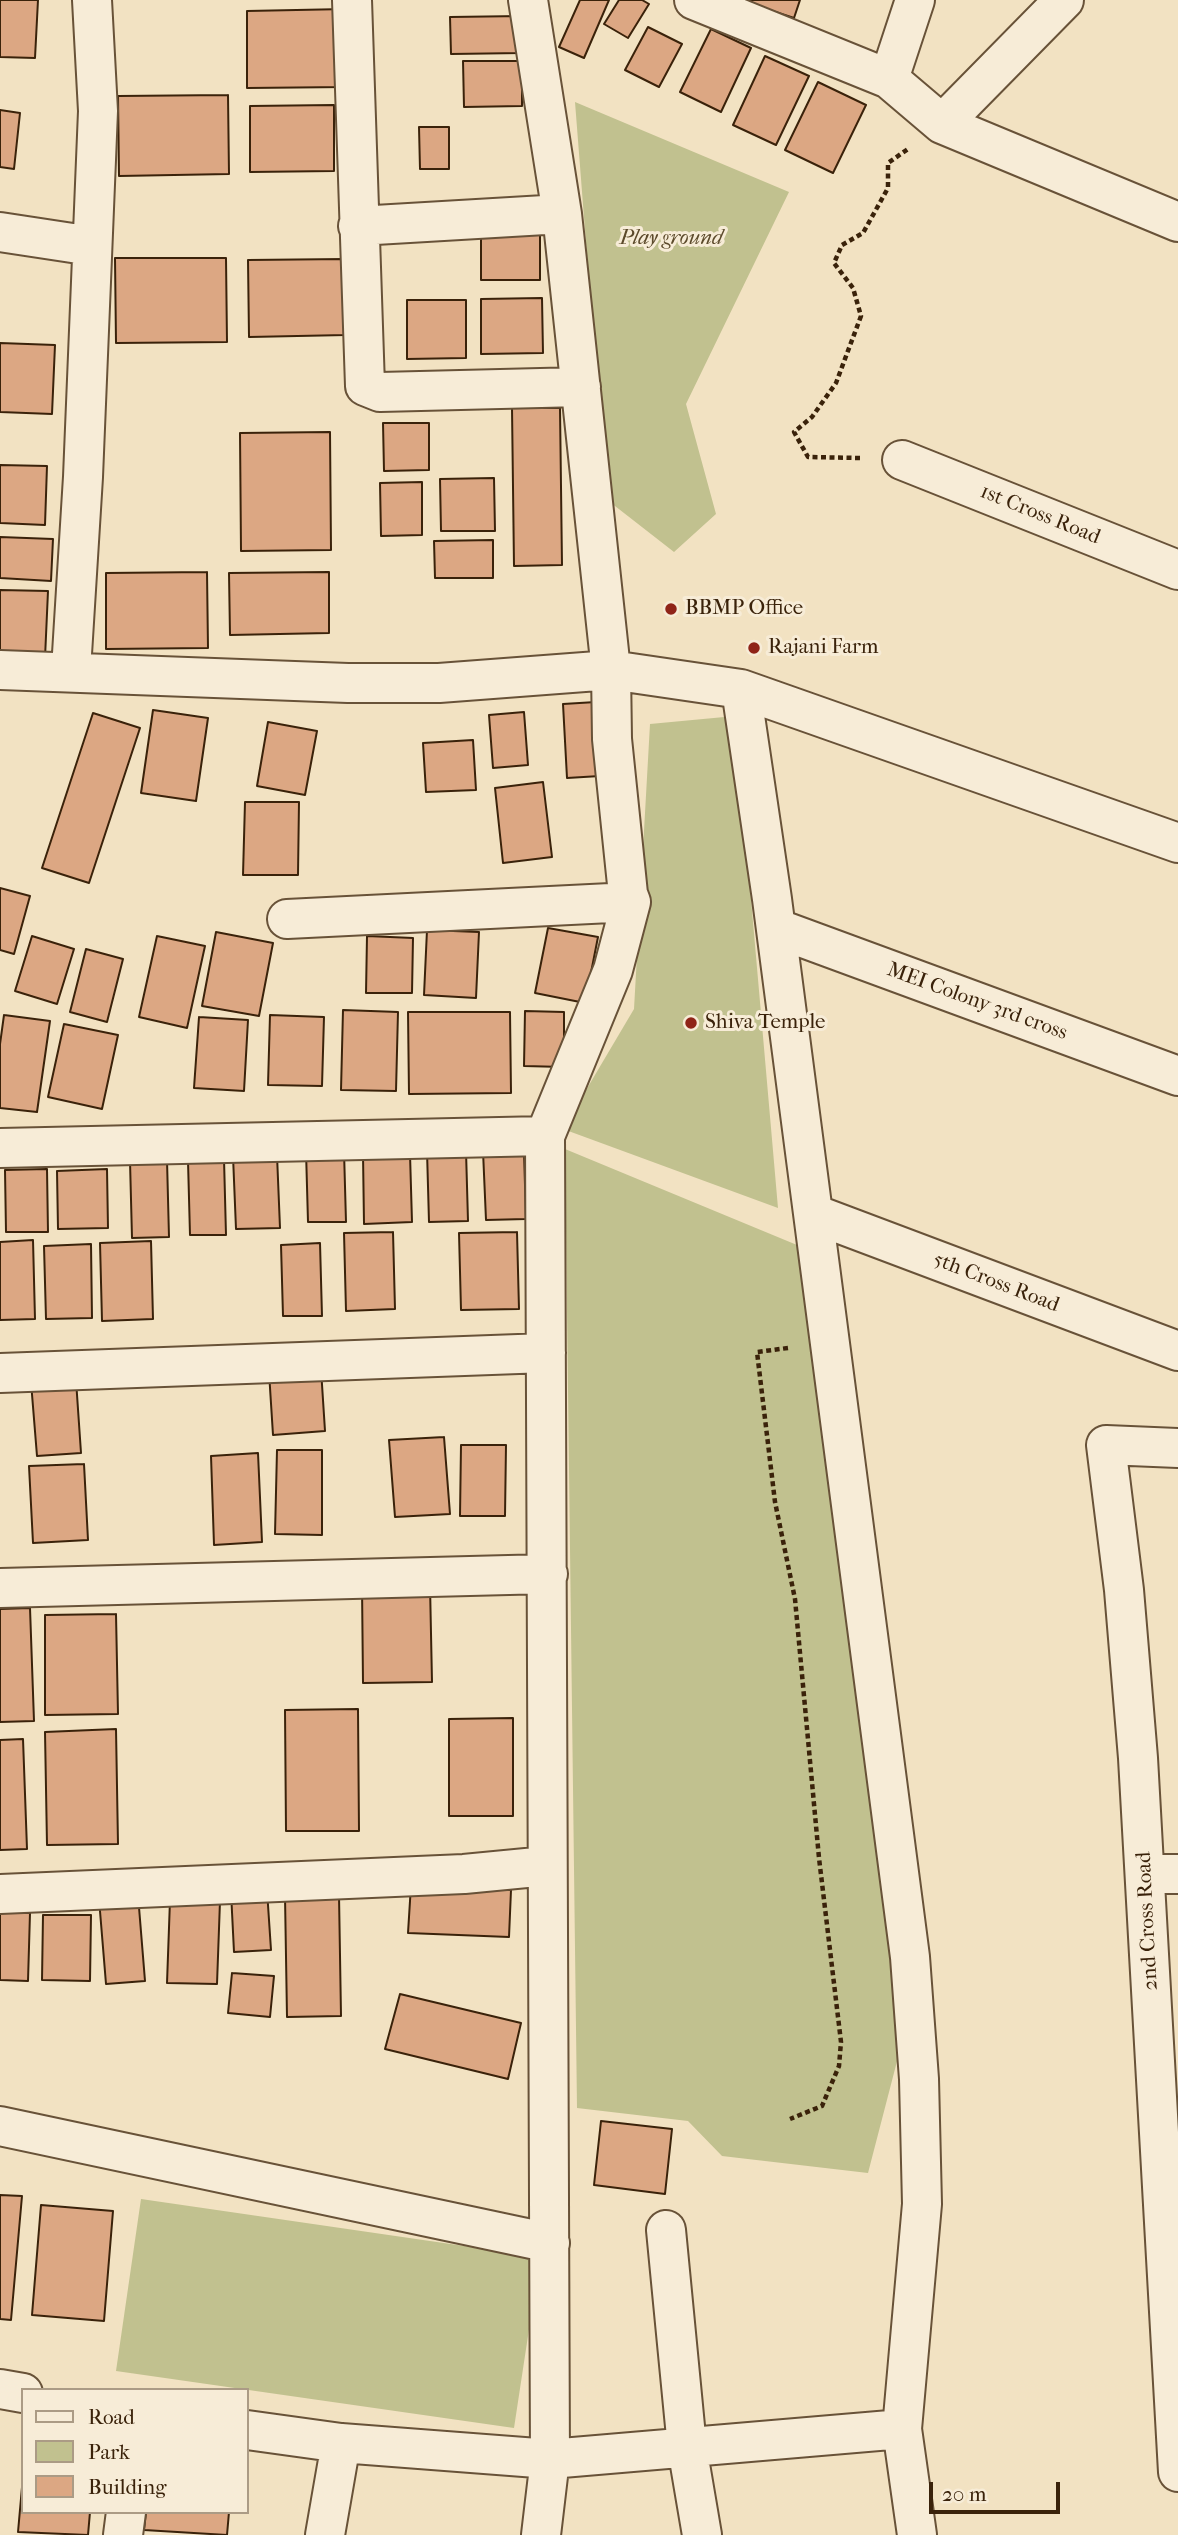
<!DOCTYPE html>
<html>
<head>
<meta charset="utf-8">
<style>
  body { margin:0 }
  #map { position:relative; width:1178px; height:2535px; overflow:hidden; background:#f2e2c2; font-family:"IM FELL French Canon",serif }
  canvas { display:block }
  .legend { position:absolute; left:21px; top:2388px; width:228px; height:126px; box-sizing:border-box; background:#f7ecd7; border:2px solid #ab9b85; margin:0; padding:9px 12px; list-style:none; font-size:21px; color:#3a220a }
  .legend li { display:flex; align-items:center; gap:14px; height:35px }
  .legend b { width:35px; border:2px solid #ab9b85 }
  .scale { position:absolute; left:929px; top:2482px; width:131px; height:32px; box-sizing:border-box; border:4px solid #3a220a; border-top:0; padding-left:9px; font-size:21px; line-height:24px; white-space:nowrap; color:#3a220a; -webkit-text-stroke:5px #f7ecd7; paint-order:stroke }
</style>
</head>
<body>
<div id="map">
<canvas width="1178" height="2535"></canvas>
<ul class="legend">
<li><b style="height:9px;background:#f7ecd7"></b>Road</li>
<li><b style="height:19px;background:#c1c18f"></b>Park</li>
<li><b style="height:19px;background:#dca783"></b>Building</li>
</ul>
<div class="scale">20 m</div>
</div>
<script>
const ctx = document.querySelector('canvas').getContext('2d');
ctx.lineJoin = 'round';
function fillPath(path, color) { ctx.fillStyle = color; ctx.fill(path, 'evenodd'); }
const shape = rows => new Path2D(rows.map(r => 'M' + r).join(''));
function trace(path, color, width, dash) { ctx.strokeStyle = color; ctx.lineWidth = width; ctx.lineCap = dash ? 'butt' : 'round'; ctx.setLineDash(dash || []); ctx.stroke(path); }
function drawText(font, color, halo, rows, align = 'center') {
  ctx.font = font + ' "IM FELL French Canon",serif'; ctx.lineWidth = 6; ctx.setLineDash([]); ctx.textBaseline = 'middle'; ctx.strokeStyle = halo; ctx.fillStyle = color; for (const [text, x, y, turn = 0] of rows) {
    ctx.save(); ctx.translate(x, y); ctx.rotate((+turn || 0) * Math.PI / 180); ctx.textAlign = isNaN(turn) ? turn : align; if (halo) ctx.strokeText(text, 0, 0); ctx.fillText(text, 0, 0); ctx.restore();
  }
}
fillPath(shape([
  [575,102,789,192,686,404,716,514,674,552,606,499],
  [735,716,778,1208,563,1129,634,1009,650,724],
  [565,1149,797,1245,902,2042,868,2173,722,2156,688,2121,577,2108],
  [141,2199,540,2257,514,2428,116,2371]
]), '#c1c18f');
const building = shape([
  [0,0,38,0,35,58,0,57,0,0],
  [580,0,609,0,584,58,559,47,580,0],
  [619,0,642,0,649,4,628,38,604,24,619,0],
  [739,0,800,0,794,18,739,0],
  [346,9,346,87,247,88,247,11,346,9],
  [522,16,522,53,451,54,450,17,522,16],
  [648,27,682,44,659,87,625,70,648,27],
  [711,29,751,48,721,112,680,92,711,29],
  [765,56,809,76,776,145,733,125,765,56],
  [463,61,522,61,522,106,464,107,463,61],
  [818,82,866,105,833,173,785,150,818,82],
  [228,95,229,174,119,176,118,96,228,95],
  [334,105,334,171,250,172,250,106,334,105],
  [0,110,20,113,14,169,0,167,0,110],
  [419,127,449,127,449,169,420,169,419,127],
  [540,228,540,280,481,280,481,229,540,228],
  [115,258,226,258,227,342,116,343,115,258],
  [346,259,346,335,249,337,248,260,346,259],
  [542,298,543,353,481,354,481,299,542,298],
  [407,300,466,300,466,358,407,359,407,300],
  [0,343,55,345,52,414,0,412,0,343],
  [512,408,560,408,562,565,514,566,512,408],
  [383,423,429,423,429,470,384,471,383,423],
  [330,432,331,550,241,551,240,433,330,432],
  [0,465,47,466,45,525,0,523,0,465],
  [494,478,495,531,441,531,440,479,494,478],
  [422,482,422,535,381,536,380,483,422,482],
  [0,537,53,539,51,581,0,578,0,537],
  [493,540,493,578,435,578,434,541,493,540],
  [207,572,208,648,106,649,106,573,207,572],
  [329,572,329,633,230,635,229,573,329,572],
  [0,590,48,591,45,658,0,656,0,590],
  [596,702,600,776,567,778,563,704,596,702],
  [153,710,208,718,196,801,141,793,153,710],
  [524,712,528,765,493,768,489,715,524,712],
  [93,713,140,728,89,883,42,868,93,713],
  [268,722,317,731,305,795,257,786,268,722],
  [473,740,476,790,426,792,423,743,473,740],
  [543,782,552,857,503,863,495,788,543,782],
  [245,802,299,802,298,875,243,875,245,802],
  [0,888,30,896,14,954,0,950,0,888],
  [548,928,598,937,585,1003,535,993,548,928],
  [427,930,479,932,476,998,424,995,427,930],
  [216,932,273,943,259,1016,202,1006,216,932],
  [32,936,74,949,57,1004,15,991,32,936],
  [157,936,205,946,187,1028,139,1017,157,936],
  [367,936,413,938,412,993,366,993,367,936],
  [86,949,123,959,107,1022,70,1012,86,949],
  [343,1010,398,1012,396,1091,341,1090,343,1010],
  [525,1011,564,1012,564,1067,524,1066,525,1011],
  [408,1012,510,1012,511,1093,409,1094,408,1012],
  [4,1015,50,1021,37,1112,0,1108,0,1044,4,1015],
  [270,1015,324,1017,322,1086,268,1085,270,1015],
  [199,1017,248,1020,244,1091,194,1088,199,1017],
  [64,1024,118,1035,102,1109,48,1097,64,1024],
  [306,1151,344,1151,346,1222,308,1222,306,1151],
  [427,1151,466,1151,468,1221,429,1222,427,1151],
  [483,1151,524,1151,526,1219,486,1220,483,1151],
  [363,1154,410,1154,412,1222,364,1224,363,1154],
  [277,1155,280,1228,236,1229,233,1156,277,1155],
  [224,1159,226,1235,190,1235,188,1161,224,1159],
  [167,1160,169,1237,132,1238,130,1161,167,1160],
  [47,1169,48,1232,6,1232,5,1170,47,1169],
  [107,1169,108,1228,58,1229,57,1171,107,1169],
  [393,1232,395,1309,346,1311,344,1233,393,1232],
  [517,1232,519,1309,461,1310,459,1233,517,1232],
  [33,1240,35,1319,0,1320,0,1242,33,1240],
  [151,1241,153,1319,102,1321,100,1243,151,1241],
  [320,1243,322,1316,283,1316,281,1245,320,1243],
  [91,1244,92,1318,46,1319,44,1246,91,1244],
  [321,1369,325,1431,273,1435,269,1372,321,1369],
  [76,1380,81,1453,37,1456,31,1382,76,1380],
  [444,1437,450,1514,395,1517,389,1440,444,1437],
  [461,1445,506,1445,505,1516,460,1516,461,1445],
  [277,1450,322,1450,322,1535,275,1534,277,1450],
  [258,1453,262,1542,214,1545,211,1456,258,1453],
  [84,1464,88,1540,33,1543,29,1466,84,1464],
  [430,1585,432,1682,363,1683,362,1586,430,1585],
  [30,1608,34,1721,0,1722,0,1609,30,1608],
  [116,1614,118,1714,45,1715,45,1615,116,1614],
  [358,1709,359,1831,286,1831,285,1710,358,1709],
  [513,1718,513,1816,449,1816,449,1719,513,1718],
  [116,1729,118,1844,47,1845,45,1732,116,1729],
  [23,1739,27,1849,0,1850,0,1740,23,1739],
  [411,1885,511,1890,509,1937,408,1933,411,1885],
  [267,1890,271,1950,234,1952,231,1892,267,1890],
  [138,1895,145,1981,106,1984,99,1899,138,1895],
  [339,1895,341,2016,287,2017,285,1896,339,1895],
  [170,1900,220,1901,217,1984,167,1983,170,1900],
  [0,1913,30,1913,28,1981,0,1980,0,1913],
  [43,1915,91,1915,90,1981,42,1980,43,1915],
  [232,1973,274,1976,270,2017,228,2013,232,1973],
  [400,1994,521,2023,508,2079,385,2049,400,1994],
  [601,2121,672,2129,665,2194,594,2185,601,2121],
  [0,2195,22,2196,11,2320,0,2319,0,2195],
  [41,2205,113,2211,104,2321,32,2315,41,2205],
  [23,2476,23,2512,90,2512,88,2535,18,2532,23,2476],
  [146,2512,229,2512,227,2535,144,2530,146,2512]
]);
fillPath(building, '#dca783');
trace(building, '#3a220a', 2);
const minor = shape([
  [352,0,365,386,380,392,581,387],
  [528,0,562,214,611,670,612,739,628,894,631,902,613,970,545,1136,550,2459,541,2535],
  [694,0,889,79,942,124,1178,222],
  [889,79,915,0],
  [942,124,1064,0],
  [358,226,562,214],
  [0,232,92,246],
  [902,460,1178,570],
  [0,670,348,683,439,683,611,670,741,689,1178,843],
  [71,670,83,477,98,111,92,0],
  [741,689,772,899,910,1957,919,2079,922,2204,902,2429,917,2535],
  [287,919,631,902],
  [776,928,1178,1076],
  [0,1148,545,1136],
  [814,1214,1178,1351],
  [0,1373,546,1353],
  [1178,1448,1106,1445,1124,1590,1138,1758,1178,2472],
  [0,1588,548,1574],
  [1145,1874,1178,1874],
  [0,1894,464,1874,547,1866],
  [0,2126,550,2243],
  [666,2230,687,2447,702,2535],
  [0,2389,23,2393],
  [247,2430,341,2443,550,2459,902,2429],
  [123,2535,126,2512],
  [325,2535,341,2443]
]);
trace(minor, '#685238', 42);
trace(shape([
  [860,458,808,457,794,432,812,417,836,383,861,316,853,288,834,263,842,245,863,233,888,188,888,163,908,149],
  [788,1348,757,1352,775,1502,795,1599,819,1858,841,2042,839,2066,822,2106,790,2119]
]), '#3a220a', 4.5, [5, 3.5]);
trace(minor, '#f7ecd7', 38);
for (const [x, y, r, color] of [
  [671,609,7,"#8f2418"],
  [754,648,7,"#8f2418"],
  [691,1023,7,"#8f2418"]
]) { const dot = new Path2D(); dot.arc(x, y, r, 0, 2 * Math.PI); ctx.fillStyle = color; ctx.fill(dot); trace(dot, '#f7ecd7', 2.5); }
drawText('italic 21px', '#5c4a2b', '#f7ecd7', [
  ["Play ground",671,239]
]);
drawText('21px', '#3a220a', '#f7ecd7', [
  ["1st Cross Road",1040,515,22],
  ["MEI Colony 3rd cross",977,1002,20],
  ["5th Cross Road",996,1283,21],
  ["2nd Cross Road",1148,1921,-93]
]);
drawText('21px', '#3a220a', '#f7ecd7', [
  ["BBMP Office",685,609],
  ["Rajani Farm",768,648],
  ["Shiva Temple",705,1023]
], 'left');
</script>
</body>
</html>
